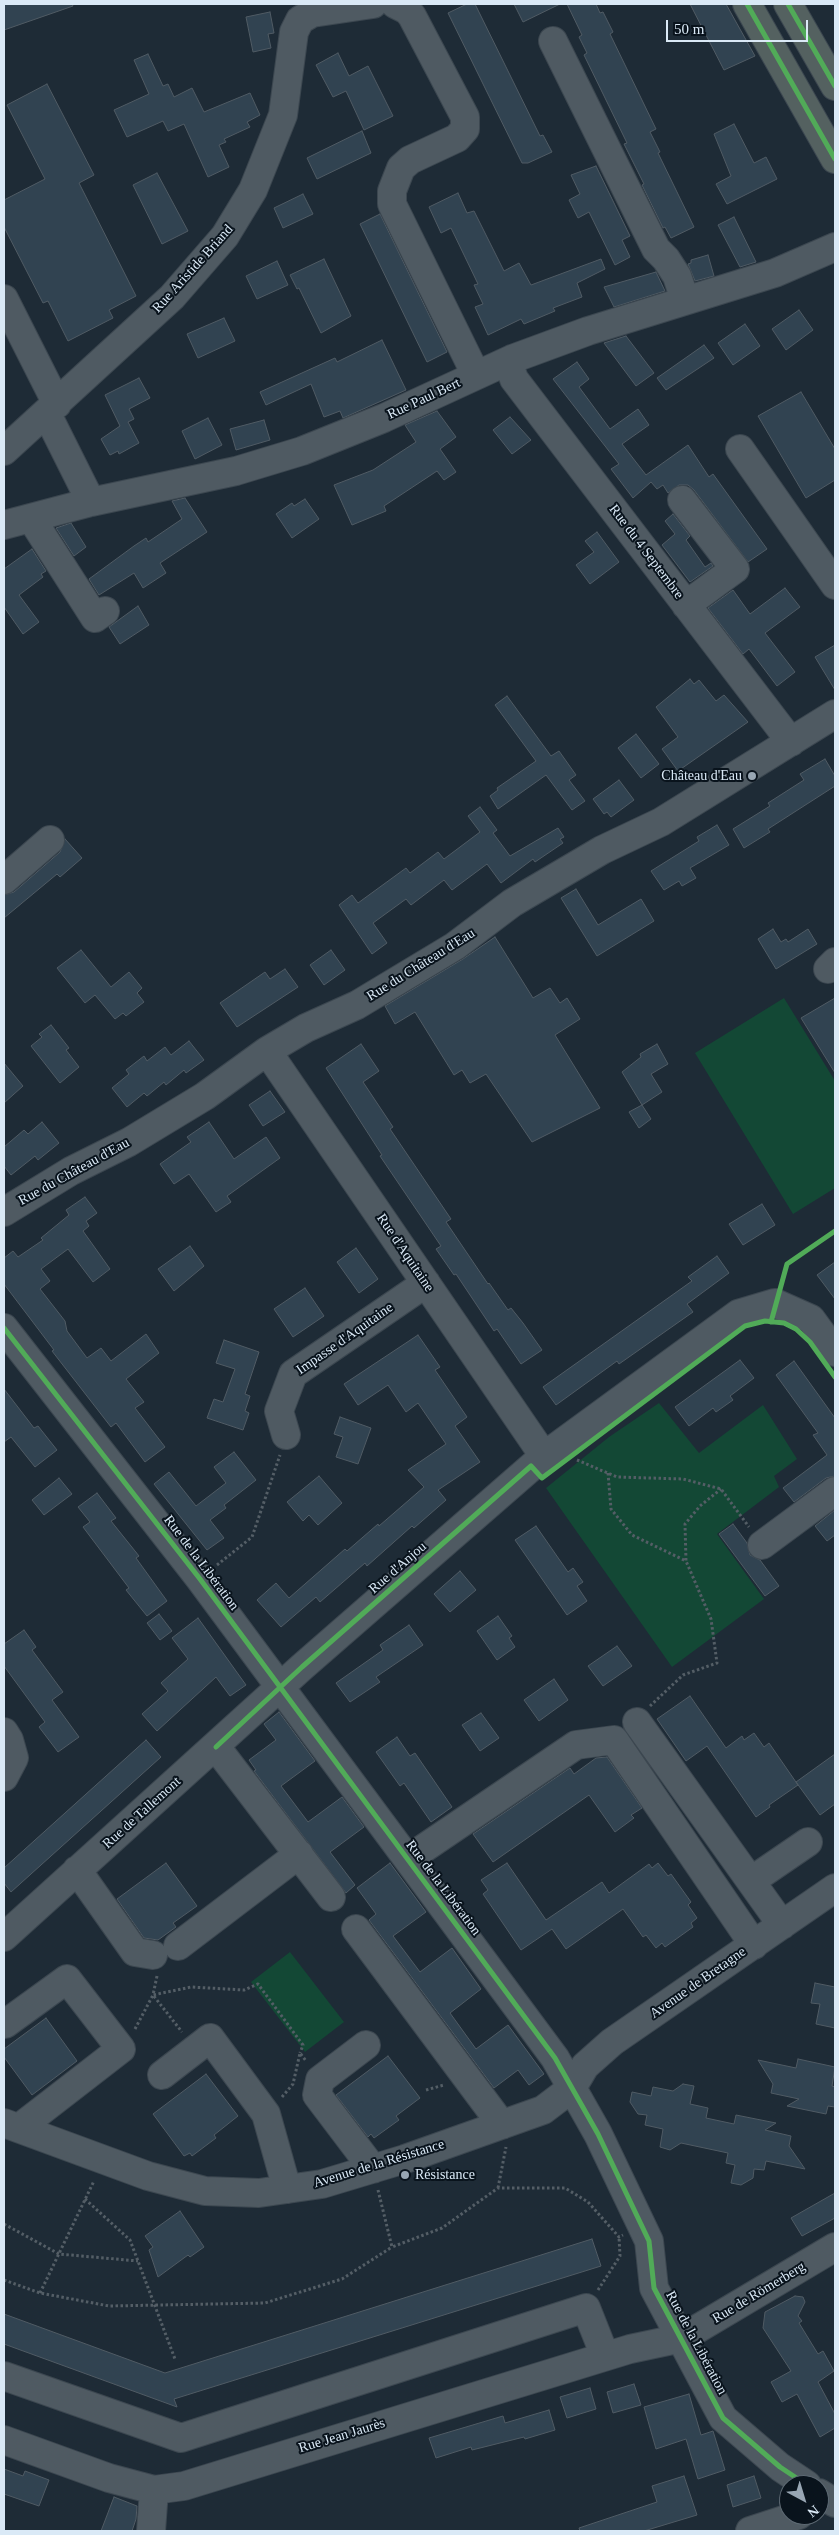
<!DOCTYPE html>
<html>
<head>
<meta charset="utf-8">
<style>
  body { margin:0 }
  #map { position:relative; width:839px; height:2535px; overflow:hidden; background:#1e2b36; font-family:Georgia,serif }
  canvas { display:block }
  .frame { position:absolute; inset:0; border:5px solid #dae9f6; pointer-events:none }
  .north { position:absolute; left:779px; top:2475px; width:50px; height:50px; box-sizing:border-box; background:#09131c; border:1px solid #5d6973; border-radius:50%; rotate:141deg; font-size:14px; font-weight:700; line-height:20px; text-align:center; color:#dae9f6 }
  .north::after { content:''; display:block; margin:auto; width:18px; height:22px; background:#98a6b3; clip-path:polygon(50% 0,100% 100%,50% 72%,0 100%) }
  .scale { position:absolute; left:666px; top:20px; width:142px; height:22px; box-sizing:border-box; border:2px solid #dae9f6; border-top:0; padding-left:6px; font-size:15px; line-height:18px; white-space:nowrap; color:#dae9f6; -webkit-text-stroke:4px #09131c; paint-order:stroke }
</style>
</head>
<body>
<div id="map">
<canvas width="839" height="2535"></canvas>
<div class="frame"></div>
<div class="north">N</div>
<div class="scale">50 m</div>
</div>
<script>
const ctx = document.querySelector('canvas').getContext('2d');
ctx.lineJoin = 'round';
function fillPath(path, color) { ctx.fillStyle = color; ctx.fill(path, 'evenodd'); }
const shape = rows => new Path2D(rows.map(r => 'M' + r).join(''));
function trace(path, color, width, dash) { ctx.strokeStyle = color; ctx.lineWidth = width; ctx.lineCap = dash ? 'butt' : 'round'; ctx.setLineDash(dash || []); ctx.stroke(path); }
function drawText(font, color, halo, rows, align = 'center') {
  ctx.font = font + ' Georgia,serif'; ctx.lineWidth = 4; ctx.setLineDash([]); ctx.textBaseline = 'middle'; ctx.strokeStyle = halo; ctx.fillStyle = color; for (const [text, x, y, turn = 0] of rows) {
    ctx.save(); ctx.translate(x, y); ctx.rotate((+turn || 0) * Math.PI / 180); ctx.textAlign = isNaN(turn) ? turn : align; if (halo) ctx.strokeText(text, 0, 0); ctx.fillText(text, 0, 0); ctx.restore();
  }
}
fillPath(shape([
  [784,998,835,1081,835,1188,793,1214,695,1053],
  [659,1403,699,1453,763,1405,797,1459,774,1476,779,1487,717,1534,764,1599,672,1667,546,1488,609,1437],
  [290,1952,344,2022,305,2052,251,1982]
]), '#134835');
const building = shape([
  [4,4,72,4,73,6,4,30,4,4],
  [467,4,475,4,540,136,543,135,552,152,528,163,522,163,448,13,467,4],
  [514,4,560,4,523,22,514,4],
  [567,4,596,4,600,13,603,12,613,32,610,34,656,129,650,132,660,152,658,153,694,227,671,238,665,227,663,228,642,185,644,184,624,144,627,143,584,55,587,53,579,37,582,35,567,4],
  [690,4,726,4,755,56,724,70,690,4],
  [270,12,274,33,268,34,271,48,253,52,246,17,270,12],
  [338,53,349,76,368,66,393,116,364,130,346,91,333,97,316,65,338,53],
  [148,54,163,86,168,84,174,97,192,88,204,112,250,93,260,115,247,122,250,127,224,139,226,142,219,145,229,167,208,177,184,124,168,131,163,121,127,137,114,110,149,94,134,60,148,54],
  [47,84,94,175,79,183,136,296,109,310,113,318,68,341,48,301,43,303,4,227,4,200,45,179,7,105,47,84],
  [734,124,754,163,766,157,777,179,727,204,716,184,731,176,714,134,734,124],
  [362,131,371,153,317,179,307,158,362,131],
  [596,166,630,236,622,240,630,257,615,265,589,212,578,218,569,200,580,194,571,175,596,166],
  [157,173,188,231,162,244,133,185,157,173],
  [458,193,467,213,474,211,504,271,519,263,531,285,601,259,605,269,577,283,582,297,553,308,555,311,524,324,521,319,488,335,475,307,483,304,474,285,478,284,451,228,441,233,429,207,458,193],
  [303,194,313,214,283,228,274,208,303,194],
  [380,214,447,352,427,362,360,224,380,214],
  [734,217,756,262,740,267,718,225,734,217],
  [708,255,714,276,695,281,688,264,691,263,691,260,708,255],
  [324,259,351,316,321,333,299,288,297,289,290,275,324,259],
  [277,261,288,285,257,299,246,276,277,261],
  [656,272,665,291,614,307,604,287,656,272],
  [799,310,813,330,786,350,772,329,799,310],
  [224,318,235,341,198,358,187,334,224,318],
  [745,324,760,346,733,365,718,343,745,324],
  [626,336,654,373,636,386,604,343,626,336],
  [382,340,406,390,343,418,340,411,324,417,311,384,266,405,260,392,335,358,337,362,382,340],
  [704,345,714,358,666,390,657,378,704,345],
  [577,362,589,379,579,387,610,429,638,409,649,425,622,444,646,475,688,445,709,477,713,474,767,549,748,562,694,490,688,485,679,485,668,493,663,485,657,489,651,482,633,498,611,469,619,464,553,379,577,362],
  [139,378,150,398,129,409,134,419,128,422,139,443,119,454,118,451,110,455,101,439,120,426,105,395,139,378],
  [801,392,835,449,835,480,806,498,758,416,801,392],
  [437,411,456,437,440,449,456,472,444,480,437,471,384,506,386,511,352,525,334,485,373,470,416,442,405,425,437,411],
  [510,417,531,440,512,454,493,430,510,417],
  [208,418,222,445,195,459,182,431,208,418],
  [264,420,270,440,236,450,230,429,264,420],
  [185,498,207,532,160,563,166,573,143,588,134,573,99,595,89,579,134,546,146,538,148,542,182,519,172,501,185,498],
  [305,499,319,519,292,538,276,514,292,503,294,506,305,499],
  [673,514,690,536,686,540,705,567,711,563,713,566,690,582,662,545,675,534,665,521,673,514],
  [71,523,86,547,74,556,56,528,71,523],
  [597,532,619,562,590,584,576,565,594,552,585,541,597,532],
  [32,549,46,571,41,574,43,577,19,595,39,622,23,634,4,607,4,569,32,549],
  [785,588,800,607,765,633,795,672,777,686,749,649,743,654,708,608,733,590,750,614,785,588],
  [138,606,149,625,120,644,109,627,138,606],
  [835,645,835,690,815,657,835,645],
  [690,679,694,684,699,680,716,701,724,695,748,722,678,771,662,749,678,737,656,707,690,679],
  [507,696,551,756,559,751,576,775,569,780,585,801,572,810,546,775,498,809,490,796,498,790,497,788,536,761,495,705,507,696],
  [636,734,659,764,641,778,618,748,636,734],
  [825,759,835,776,835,786,768,829,770,832,744,848,733,829,770,806,768,803,804,780,800,774,825,759],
  [619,780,634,800,611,817,607,812,604,814,593,799,619,780],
  [480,807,497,830,493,833,510,856,558,828,564,837,560,839,563,843,535,862,533,859,501,883,487,864,452,890,444,880,411,905,406,899,373,923,387,943,372,954,339,905,352,895,358,903,406,868,410,873,438,852,444,859,480,832,468,816,480,807],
  [717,825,729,845,690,868,696,878,682,886,679,881,664,890,651,871,699,841,697,837,717,825],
  [65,839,82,858,60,877,57,874,4,918,4,895,14,892,60,852,65,839],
  [576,889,598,925,641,899,654,921,597,956,561,898,576,889],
  [773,929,781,942,786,939,788,942,808,929,817,944,776,969,758,939,773,929],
  [495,937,533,998,550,988,560,1003,567,998,580,1019,555,1035,600,1108,532,1142,486,1074,470,1083,462,1070,454,1075,415,1012,395,1024,385,1006,463,959,495,937],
  [81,950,111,987,129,972,142,988,137,993,144,1002,126,1016,123,1013,115,1019,95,995,85,1003,57,968,81,950],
  [331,950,345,970,324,985,310,965,331,950],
  [285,969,298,987,237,1027,220,1003,265,972,270,979,285,969],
  [835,998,835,1073,801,1018,835,998],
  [51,1025,69,1048,66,1050,79,1067,60,1083,31,1046,42,1037,39,1034,51,1025],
  [189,1041,204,1060,186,1073,184,1070,166,1085,164,1082,147,1096,144,1093,127,1107,112,1088,129,1074,126,1070,144,1056,147,1061,165,1047,171,1055,189,1041],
  [361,1044,379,1071,363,1082,393,1127,390,1129,451,1219,446,1222,488,1284,489,1283,508,1310,511,1308,523,1323,542,1350,521,1364,497,1329,494,1331,456,1274,454,1275,436,1249,441,1246,380,1156,382,1155,326,1068,361,1044],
  [657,1044,668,1064,651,1074,662,1092,642,1105,622,1072,641,1057,640,1054,657,1044],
  [4,1063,23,1086,4,1103,4,1063],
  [270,1091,285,1112,263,1126,249,1105,270,1091],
  [642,1105,651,1119,639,1128,629,1112,642,1105],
  [42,1122,59,1143,38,1160,35,1156,11,1175,4,1166,4,1147,24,1130,28,1134,42,1122],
  [209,1122,234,1159,266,1137,280,1158,227,1196,231,1202,216,1212,189,1174,174,1184,160,1164,191,1142,187,1137,209,1122],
  [85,1197,97,1213,86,1221,89,1226,83,1231,110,1269,93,1282,68,1249,41,1269,50,1281,40,1289,65,1321,67,1331,87,1358,101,1348,111,1361,146,1334,159,1353,126,1379,144,1402,135,1408,165,1447,145,1462,116,1423,111,1427,52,1351,54,1350,4,1284,4,1258,13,1251,18,1257,43,1240,41,1238,69,1215,66,1210,85,1197],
  [762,1204,775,1225,743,1245,729,1224,762,1204],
  [190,1246,204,1266,174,1291,158,1269,190,1246],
  [356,1248,378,1279,359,1293,337,1262,356,1248],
  [717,1256,729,1273,687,1304,693,1312,619,1364,617,1361,556,1405,543,1387,692,1281,688,1277,717,1256],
  [835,1262,835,1299,817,1275,835,1262],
  [305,1288,324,1316,293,1337,274,1309,305,1288],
  [418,1335,440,1367,435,1370,467,1417,455,1426,480,1462,438,1490,446,1500,414,1528,412,1526,367,1566,365,1563,320,1602,316,1597,281,1627,257,1600,276,1583,289,1598,345,1549,347,1551,378,1524,379,1526,424,1487,408,1470,446,1444,418,1403,406,1412,388,1385,358,1405,344,1384,418,1335],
  [224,1340,259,1352,245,1394,250,1396,245,1411,249,1413,243,1430,207,1418,214,1399,223,1402,235,1369,216,1363,224,1340],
  [740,1360,754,1378,730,1396,733,1400,716,1412,713,1408,689,1426,675,1407,740,1360],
  [794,1361,835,1418,835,1476,826,1478,794,1502,783,1488,827,1455,813,1435,818,1433,776,1375,794,1361],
  [4,1389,34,1428,38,1426,57,1450,35,1467,11,1437,4,1442,4,1389],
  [340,1417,371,1428,358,1464,336,1457,343,1437,334,1434,340,1417],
  [234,1452,256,1480,224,1505,226,1508,210,1520,224,1538,207,1550,154,1484,169,1472,196,1506,226,1483,214,1467,234,1452],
  [319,1476,342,1503,318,1525,309,1515,303,1521,287,1502,319,1476],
  [59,1478,72,1494,44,1515,32,1500,59,1478],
  [97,1493,116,1518,111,1521,139,1556,136,1558,167,1601,147,1616,126,1590,129,1588,83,1527,90,1522,78,1507,97,1493],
  [835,1510,835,1535,827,1541,815,1526,835,1510],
  [733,1524,747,1543,750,1555,760,1560,779,1586,765,1596,719,1534,733,1524],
  [536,1526,568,1572,573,1568,583,1582,577,1586,587,1601,567,1615,515,1540,536,1526],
  [460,1571,476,1590,450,1612,434,1594,460,1571],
  [159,1614,172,1631,160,1640,147,1623,159,1614],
  [498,1616,512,1636,509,1638,515,1647,497,1660,477,1631,498,1616],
  [198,1618,246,1685,230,1696,216,1677,157,1731,142,1714,168,1691,161,1683,188,1659,172,1638,198,1618],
  [409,1625,423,1645,376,1677,380,1682,350,1702,336,1683,383,1650,380,1645,409,1625],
  [24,1630,36,1647,32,1650,63,1692,52,1700,79,1737,58,1752,39,1727,45,1722,4,1666,4,1644,24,1630],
  [617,1646,632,1666,603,1686,588,1666,617,1646],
  [554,1679,568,1700,539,1721,524,1700,554,1679],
  [690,1696,726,1748,742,1736,744,1740,754,1733,764,1747,769,1743,798,1785,769,1805,770,1807,756,1817,707,1746,686,1761,657,1719,690,1696],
  [279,1712,315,1761,281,1786,308,1822,342,1797,364,1827,330,1852,355,1885,346,1893,254,1771,256,1770,249,1760,276,1740,264,1724,279,1712],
  [481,1713,499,1738,480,1751,462,1725,481,1713],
  [397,1737,410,1756,415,1753,452,1807,431,1822,404,1783,400,1786,376,1752,397,1737],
  [146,1740,161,1757,11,1892,4,1883,4,1868,146,1740],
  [835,1754,835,1804,820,1815,796,1782,835,1754],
  [607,1757,642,1808,631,1815,634,1818,615,1832,589,1795,493,1862,473,1834,570,1768,574,1774,596,1758,607,1757],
  [166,1863,197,1906,173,1923,176,1927,158,1940,144,1938,117,1899,166,1863],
  [390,1863,426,1912,393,1936,420,1972,452,1948,481,1989,450,2013,476,2049,508,2025,544,2074,529,2085,518,2070,494,2088,369,1920,376,1914,357,1888,390,1863],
  [507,1863,546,1920,602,1882,609,1893,649,1864,652,1868,658,1863,668,1876,671,1874,691,1902,688,1905,697,1918,691,1923,693,1927,665,1947,662,1943,656,1948,646,1935,643,1937,623,1909,566,1949,552,1929,521,1950,483,1894,488,1890,481,1880,507,1863],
  [815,1983,835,1987,835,2028,816,2024,820,2004,811,2003,815,1983],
  [46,2018,77,2061,32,2095,4,2057,4,2049,46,2018],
  [388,2056,420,2098,396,2116,399,2120,374,2138,371,2134,368,2137,336,2095,388,2056],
  [798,2059,835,2067,832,2086,835,2087,835,2107,828,2106,826,2114,787,2106,799,2099,771,2093,773,2084,758,2060,796,2068,798,2059],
  [206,2074,238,2116,214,2135,216,2138,192,2156,190,2153,184,2156,153,2114,206,2074],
  [683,2084,694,2086,690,2104,708,2108,706,2118,734,2124,736,2115,776,2123,765,2130,791,2136,789,2146,805,2169,766,2161,764,2170,754,2169,753,2178,741,2185,731,2183,735,2165,726,2163,728,2153,681,2143,670,2150,660,2147,663,2129,645,2125,647,2115,638,2114,630,2102,632,2092,651,2096,653,2087,673,2091,683,2084],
  [835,2193,835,2218,802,2236,791,2218,835,2193],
  [180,2211,204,2247,190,2257,188,2255,158,2277,149,2250,153,2247,145,2236,180,2211],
  [592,2239,601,2266,174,2399,177,2407,4,2344,4,2314,165,2373,592,2239],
  [795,2296,803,2297,805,2302,798,2316,802,2321,799,2323,818,2354,823,2351,834,2371,818,2382,835,2414,835,2428,820,2437,797,2394,782,2402,771,2382,791,2371,763,2328,765,2312,795,2296],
  [634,2384,641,2405,613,2413,607,2392,634,2384],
  [590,2388,596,2409,567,2418,560,2397,590,2388],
  [689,2394,701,2435,713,2431,725,2470,698,2479,686,2439,656,2449,644,2407,689,2394],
  [549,2410,555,2430,525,2439,524,2437,472,2450,471,2447,436,2458,429,2438,503,2416,505,2423,549,2410],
  [4,2469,23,2476,25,2471,49,2480,39,2506,4,2494,4,2469],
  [684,2476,697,2515,644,2531,580,2531,579,2528,657,2502,652,2486,684,2476],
  [754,2476,761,2498,733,2507,727,2485,754,2476],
  [114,2497,137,2506,136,2519,132,2531,101,2531,114,2497]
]);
fillPath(building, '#314351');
trace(building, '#505b64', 1);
const minor = shape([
  [395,4,407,10,412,16,465,117,465,129,457,138,410,160,401,168,392,191,392,204,476,375],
  [553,41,656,249,666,259,677,276,685,300],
  [4,299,57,404],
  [512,359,511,370,514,379,791,742],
  [47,414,91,502],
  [740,449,835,585],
  [4,451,172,297,225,236,253,190,283,115,294,32,300,20,312,13,373,4],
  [682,500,735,569,686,605],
  [31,518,95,618,105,611],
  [4,525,91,502,236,471,302,451,384,418,512,359,588,331,775,273,835,247],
  [4,880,50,840],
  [828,969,835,962],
  [267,1051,544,1456],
  [4,1212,71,1171,129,1142,205,1096,267,1051,306,1028,357,1005,455,946,512,903,602,850,661,822,835,714],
  [4,1328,200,1579,555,2058,598,2134,649,2241,654,2288,723,2418,780,2467,807,2485],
  [286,1435,279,1411,293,1374,426,1283],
  [762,1545,835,1491],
  [637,1722,782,1925],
  [4,1732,9,1740,14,1758,4,1777],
  [216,1747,331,1897],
  [408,1859,576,1745,614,1740,754,1945],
  [77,1870,135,1952,153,1955],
  [751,1881,808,1842],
  [356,1929,502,2125],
  [4,1937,302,1667,544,1456,738,1314,775,1303,811,1319,835,1352],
  [178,1946,299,1854],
  [5,2024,67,1979,121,2049,19,2128],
  [366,2045,320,2080,317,2095,373,2169],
  [162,2075,210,2038,266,2114,287,2189],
  [4,2123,148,2176,205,2191,259,2193,322,2184,405,2159,543,2110,572,2088,585,2066,612,2042,835,1888],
  [4,2376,181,2438,586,2308,605,2356],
  [4,2440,109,2478,154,2490,184,2486,630,2349,682,2338,835,2247],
  [819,2493,835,2503],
  [151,2531,154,2490],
  [750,2531,799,2515]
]);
const major = shape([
  [747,4,835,159],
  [788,4,835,86]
]);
trace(minor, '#3c4750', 30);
trace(major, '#3c4750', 30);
trace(shape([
  [577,1460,617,1477,683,1479,721,1489,749,1527],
  [608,1473,611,1509,632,1535,686,1561,685,1524,700,1506,721,1489],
  [217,1565,252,1537,280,1455],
  [650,1706,683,1675,717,1663,711,1619,686,1561],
  [157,1976,153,1995,191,1987,244,1990,258,1984,303,2045,300,2053],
  [135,2029,153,1995,182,2032],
  [426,2090,444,2085],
  [282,2097,293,2084,300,2053,306,2061],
  [498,2188,506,2147],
  [378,2190,392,2247,442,2228,498,2188,565,2188,588,2202,619,2237,623,2235],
  [85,2199,130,2240,175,2359],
  [4,2224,59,2254,138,2261],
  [4,2280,40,2293,109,2306,265,2303,342,2279,392,2247],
  [598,2290,620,2256,619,2237],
  [40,2293,94,2181]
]), '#545e66', 3, [2.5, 2.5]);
trace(minor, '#4f5a62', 28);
trace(major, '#546160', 28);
trace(shape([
  [747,4,835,159],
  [788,4,835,86],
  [771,1322,787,1264,835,1231],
  [4,1328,200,1579,555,2058,598,2134,649,2241,654,2288,723,2418,780,2467,807,2485],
  [216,1747,302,1667,531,1466,542,1478,745,1326,765,1321,784,1323,796,1329,810,1342,835,1377]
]), '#51ab58', 5);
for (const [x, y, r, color] of [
  [752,776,5,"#98a6b3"],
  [405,2175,5,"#98a6b3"]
]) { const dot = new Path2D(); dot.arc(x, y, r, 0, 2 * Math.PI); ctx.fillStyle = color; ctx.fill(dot); trace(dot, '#09131c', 2); }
drawText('14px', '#dae9f6', '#09131c', [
  ["Rue Aristide Briand",193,269,-48],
  ["Rue Paul Bert",424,399,-25],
  ["Rue du 4 Septembre",646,552,53],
  ["Rue du Château d'Eau",421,965,-32],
  ["Rue du Château d'Eau",74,1172,-29],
  ["Rue d'Aquitaine",405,1253,56],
  ["Impasse d'Aquitaine",345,1339,-35],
  ["Rue de la Libération",201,1563,53],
  ["Rue d'Anjou",398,1568,-41],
  ["Rue de Tallemont",142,1813,-42],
  ["Rue de la Libération",443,1888,53],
  ["Avenue de Bretagne",698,1983,-35],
  ["Avenue de la Résistance",379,2164,-17],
  ["Rue de Römerberg",759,2293,-31],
  ["Rue de la Libération",696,2343,62],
  ["Rue Jean Jaurès",342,2436,-17]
]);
drawText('14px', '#dae9f6', '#09131c', [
  ["Château d'Eau",742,776],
  ["Résistance",415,2175,"left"]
], 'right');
</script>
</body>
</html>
